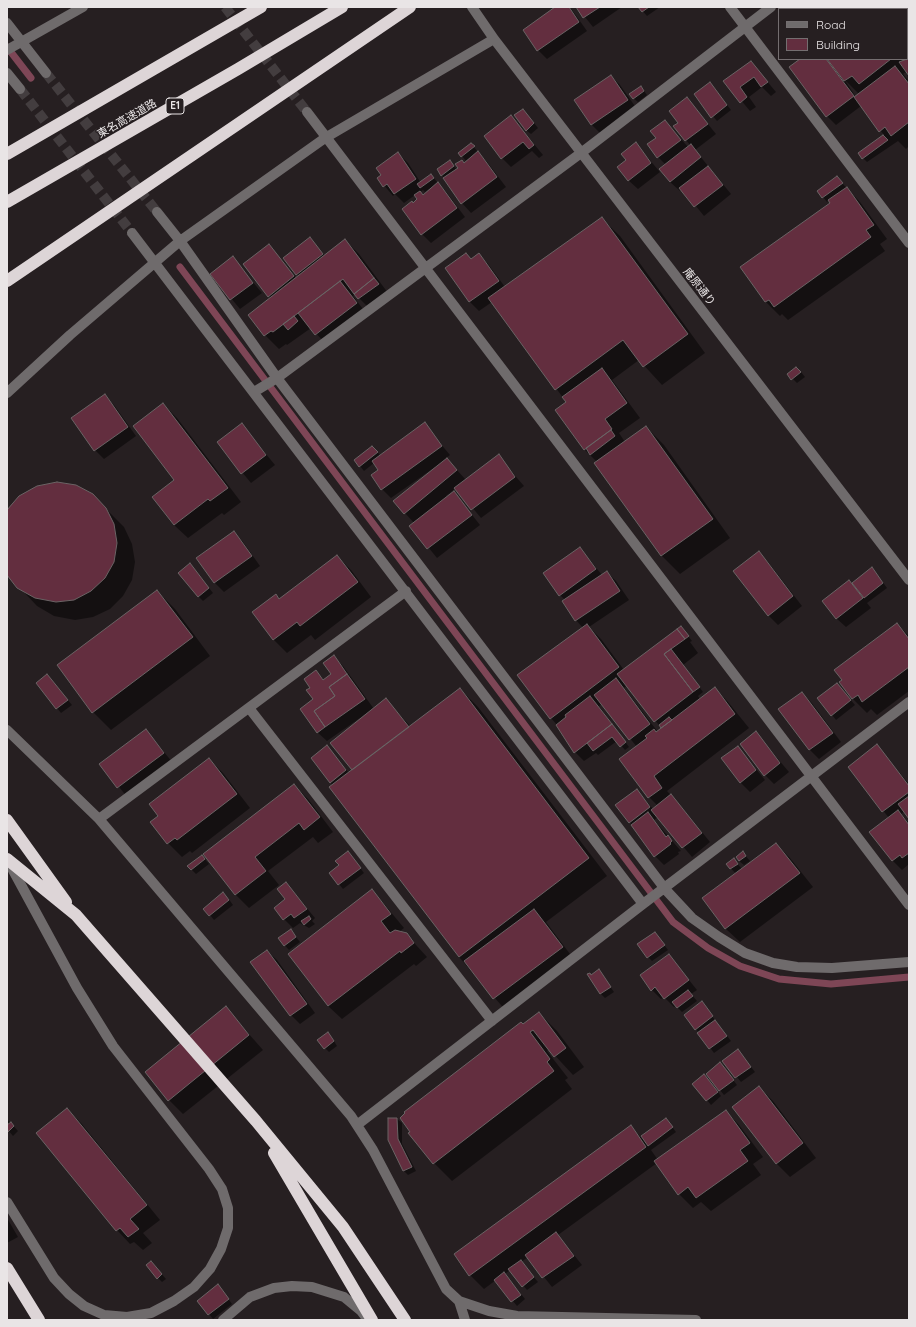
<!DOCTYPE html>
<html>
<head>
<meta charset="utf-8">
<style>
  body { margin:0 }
  #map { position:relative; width:916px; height:1327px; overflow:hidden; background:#261f21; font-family:Quicksand,sans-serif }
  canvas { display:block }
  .frame { position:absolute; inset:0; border:8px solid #e9e5e6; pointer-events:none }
  .legend { position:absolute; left:778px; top:8px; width:130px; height:52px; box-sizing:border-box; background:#261f21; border:1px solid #746e70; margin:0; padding:5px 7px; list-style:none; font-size:12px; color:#e9e5e6 }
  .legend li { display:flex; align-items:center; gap:8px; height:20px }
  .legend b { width:20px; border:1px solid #746e70 }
</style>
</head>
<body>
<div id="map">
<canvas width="916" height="1327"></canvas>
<div class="frame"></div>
<ul class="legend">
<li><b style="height:5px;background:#6f6b6c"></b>Road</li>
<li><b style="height:11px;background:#632e3f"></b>Building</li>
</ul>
</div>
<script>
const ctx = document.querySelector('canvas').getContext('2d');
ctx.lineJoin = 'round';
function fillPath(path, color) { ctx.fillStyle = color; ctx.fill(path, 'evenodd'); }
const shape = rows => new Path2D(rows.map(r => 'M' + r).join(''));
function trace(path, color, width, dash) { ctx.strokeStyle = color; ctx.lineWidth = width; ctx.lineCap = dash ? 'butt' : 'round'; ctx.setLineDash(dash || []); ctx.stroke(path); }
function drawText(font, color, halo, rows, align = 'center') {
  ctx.font = font + ' Quicksand,"Noto Sans JP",sans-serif'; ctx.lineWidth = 3; ctx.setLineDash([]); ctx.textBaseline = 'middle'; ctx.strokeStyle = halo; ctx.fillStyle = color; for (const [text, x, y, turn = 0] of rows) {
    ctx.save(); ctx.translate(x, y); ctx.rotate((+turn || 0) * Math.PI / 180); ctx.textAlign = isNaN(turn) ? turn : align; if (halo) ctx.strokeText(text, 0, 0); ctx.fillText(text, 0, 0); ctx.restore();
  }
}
fillPath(shape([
  [557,7,570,7,587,31,547,59,538,50],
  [577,7,622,7,593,27],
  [639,7,660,7,647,16],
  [907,25,909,28,909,74,907,71,903,74,909,81,909,146,906,149,898,141,867,162,859,154,884,135,861,106,836,125,827,116,802,59,907,59],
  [844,79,859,94,856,97],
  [751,62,776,92,771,96,762,87,749,97,756,107,750,111,725,81],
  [611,76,620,85,637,109,601,134,592,125,575,101],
  [641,87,647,95,638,102,633,98],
  [714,88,731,110,717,121,695,95],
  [687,98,716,134,695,150,731,194,704,216,682,189,680,191,670,182,660,169,666,165,658,157,657,138,665,121,688,147,690,145,675,126,679,123],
  [527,114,538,128,531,134,526,130],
  [511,116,543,155,539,158,532,151,511,167,502,158],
  [471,144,487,162,506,187,471,213,462,203,442,175,450,162,457,170,471,159,470,158,466,161,462,156],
  [636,144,660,172,638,189,628,180,628,160],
  [398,153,408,163,421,183,431,175,447,193,465,217,431,243,422,234,413,204,419,199,415,195,404,203,395,194,393,196,378,178,382,175],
  [432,187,433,188,424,196,420,192,423,190,425,192],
  [841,182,860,202,887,239,880,244,885,251,788,320,782,314,780,316,766,302,742,268,832,203,829,200,827,202,818,191],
  [601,218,620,236,705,353,662,385,639,360,612,380,640,418,619,433,625,442,646,427,664,445,730,538,680,574,662,556,596,463,597,462,584,449,567,403,492,302,479,311,470,302,446,268,472,260,479,255,488,264,505,287],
  [310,238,325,256,345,240,359,254,388,293,368,307,355,294,353,296,366,313,325,343,311,328,287,345,286,344,279,349,265,335,249,315,271,298,269,296,269,245,296,278,299,276,296,274],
  [233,258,262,293,240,309,211,274],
  [801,372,805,377,797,383,788,374],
  [104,396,114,405,136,436,104,459,95,450],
  [163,404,177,418,241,502,224,515,222,513,188,538,174,525,176,481],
  [424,424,450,455,446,458,466,480,498,456,524,486,481,518,456,488,446,496,448,497,454,492,480,525,437,558,411,526,414,523,405,513,436,468,435,467,391,498,382,489,380,471,374,463,364,471,355,460,377,451,380,456],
  [242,425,275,465,251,483,218,443],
  [92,495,124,527,132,544,135,562,132,580,123,596,110,609,93,617,75,620,54,616,37,606,7,574,7,511],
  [234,532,243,542,260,566,224,592,215,583,198,558],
  [580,548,602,575,607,572,616,581,629,600,589,627,601,639,624,670,685,632,692,641,690,642,698,653,683,665,703,692,698,696,700,699,715,688,728,702,749,728,667,791,680,805,710,842,692,857,658,817,654,820,681,851,678,852,679,854,664,865,655,856,617,805,636,790,654,810,658,806,649,797,637,747,602,704,599,706,629,747,625,750,617,741,598,755,596,753,584,761,575,752,557,725,551,718,583,628,576,620,565,600,560,595],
  [627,685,662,729,658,732,624,688],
  [759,553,768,562,802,606,778,625,768,615],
  [337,556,351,570,371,597,315,640,311,635,287,653,273,639,275,595,280,600],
  [194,569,213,593,203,601,199,597],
  [876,573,887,588,867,603,871,608,846,627,836,618,849,582,856,589],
  [157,591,175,609,210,656,111,730,93,712],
  [897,624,909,636,909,691,877,715,871,709,867,713,853,699,840,682],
  [334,657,343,666,374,709,386,700,411,727,460,689,478,707,607,876,546,922,576,962,508,1013,459,957,330,782,327,747,349,773,353,770,368,714,367,713,327,741,317,732,312,688,316,672,324,680,332,674],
  [47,675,72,705,61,713,37,683],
  [837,684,855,705,836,720,819,698],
  [802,693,811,702,841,742,819,759,810,750,780,710],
  [146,730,173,763,127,797,101,764],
  [756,733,789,772,774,784,765,775],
  [877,746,909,784,909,817,905,811,901,814,909,823,909,864,902,870,892,860,889,818,849,767],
  [738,747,765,780,750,792,740,782],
  [209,759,223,773,250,808,192,853,190,851,182,857,168,843],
  [294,785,308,799,333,832,318,843,313,837,268,871,279,885,249,908,235,894,204,854],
  [776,844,790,858,813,887,740,942,726,929,703,898,736,874,727,864,734,860,742,869,751,863,750,861,744,865,739,861,737,857,743,853,751,862],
  [202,856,209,864,196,874,191,869],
  [352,857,364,873,343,889,330,873],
  [286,883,315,918,312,921,315,924,309,928,300,923,293,928,284,919,287,900],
  [372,891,385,905,404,928,399,932,406,934,427,957,416,966,414,964,342,1019,328,1006],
  [228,898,233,905,214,920,210,915],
  [291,931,300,942,289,950,279,939],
  [655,933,668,950,652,961,648,957],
  [267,951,277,960,315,1013,300,1024,291,1015],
  [669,955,697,990,691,994,697,1001,682,1012,676,1006,674,1007,664,997,661,999,652,990],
  [599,971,614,992,605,998,600,993,590,974,592,976],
  [702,1003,731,1041,714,1053,696,1029],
  [226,1008,263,1050,183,1114,169,1100],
  [539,1013,557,1031,584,1067,573,1075,549,1049,547,1051,568,1078,565,1080,572,1089,452,1181,434,1163],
  [332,1038,337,1046,329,1052,325,1048],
  [738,1050,755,1072,741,1082,724,1061],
  [720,1063,737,1085,724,1095,707,1074],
  [709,1080,721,1096,711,1105,707,1100],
  [759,1087,773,1101,816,1158,790,1177,776,1163],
  [67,1109,81,1123,160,1220,143,1233,152,1243,143,1250,134,1242,130,1244,117,1230],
  [726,1111,739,1125,763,1157,753,1164,761,1175,711,1211,701,1202,693,1208,679,1194,657,1163,558,1235,582,1265,552,1287,528,1257,521,1262,538,1282,527,1290,510,1270,505,1274,525,1299,517,1306,496,1280,484,1289,470,1275,630,1127,641,1137,666,1119,670,1124,676,1132,651,1150,658,1160],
  [7,1119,18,1131,13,1136,7,1129],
  [389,1119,397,1119,402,1123,402,1144,416,1171,408,1175,404,1171],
  [7,1218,18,1237,7,1243],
  [151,1262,166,1279,162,1282,158,1278],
  [222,1290,232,1304,213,1319,209,1314]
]), '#0007');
trace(shape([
  [7,47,31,78],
  [180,267,673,922,708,948,740,966,779,979,831,984,909,977]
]), '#7e4656', 7);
const building = shape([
  [555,7,569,7,579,22,537,51,523,30,555,7],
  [576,7,600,7,583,18,576,7],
  [638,7,649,7,642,12,638,7],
  [801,7,856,7,857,9,799,9,801,7],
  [867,7,891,7,892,9,864,9,867,7],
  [896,7,909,7,909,23,907,21,907,9,898,9,896,7],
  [907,28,909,31,909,45,907,47,907,28],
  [909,55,909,76,899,62,907,59,909,55],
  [800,59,826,59,854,96,826,117,789,67,800,59],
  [827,59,891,59,859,84,852,76,844,81,827,59],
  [751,61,768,82,761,87,754,77,740,87,747,97,740,103,723,81,751,61],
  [895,66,909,84,909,122,891,136,885,127,879,132,854,97,895,66],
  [611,75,628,100,591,125,574,100,611,75],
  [710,82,727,105,711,118,694,94,710,82],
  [641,86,644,91,633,99,629,94,641,86],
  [687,97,708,124,685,141,673,126,678,123,669,111,687,97],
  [523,109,534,123,526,131,514,115,523,109],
  [511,115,534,145,529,149,523,142,501,159,484,136,511,115],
  [665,120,681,140,657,158,647,144,656,138,650,131,665,120],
  [883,135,888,140,862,159,858,153,883,135],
  [636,142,651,163,628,181,617,167,626,160,621,154,636,142],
  [471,143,475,146,461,157,458,153,471,143],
  [691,144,701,157,670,182,659,169,691,144],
  [478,151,497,177,461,204,443,178,458,168,455,164,462,160,464,163,478,151],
  [398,152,416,179,394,194,387,184,383,187,377,178,381,175,376,168,398,152],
  [450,160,454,166,441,176,437,169,450,160],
  [708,166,723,185,694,207,679,188,708,166],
  [431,174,434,178,420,188,417,184,431,174],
  [837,176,843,183,822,198,817,191,837,176],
  [438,182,457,208,421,235,402,209,412,201,413,203,417,199,414,195,420,191,423,195,438,182],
  [847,187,874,225,866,230,871,237,774,307,769,300,765,302,740,267,830,203,828,200,847,187],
  [602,217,688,334,643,367,623,340,555,390,488,298,602,217],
  [310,237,323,254,296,275,283,258,310,237],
  [345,239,374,278,354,294,343,279,273,332,271,331,264,336,248,315,345,239],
  [269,244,294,276,268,297,243,264,269,244],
  [466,253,471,259,479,253,499,281,469,302,445,268,466,253],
  [233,256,253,283,230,300,210,274,233,256],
  [374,278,379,284,358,299,354,294,374,278],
  [340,281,357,303,315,335,298,313,340,281],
  [294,316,298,321,288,330,283,324,294,316],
  [796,367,801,372,791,380,787,374,796,367],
  [602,368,627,403,605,419,612,429,584,450,555,410,566,402,562,397,602,368],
  [105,394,128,427,94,451,71,418,105,394],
  [163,403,228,488,210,501,208,499,174,525,152,497,174,480,133,426,163,403],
  [425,422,442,446,381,490,371,475,378,470,372,461,425,422],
  [242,423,266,455,241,474,217,442,242,423],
  [646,426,713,519,661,556,594,463,646,426],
  [611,430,615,436,590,455,586,448,611,430],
  [372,446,378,452,359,467,354,460,372,446],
  [499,454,515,477,471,510,454,488,499,454],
  [447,458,457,470,404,514,393,501,447,458],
  [57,482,76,485,93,494,106,508,114,524,117,543,114,562,105,578,91,591,74,600,56,602,35,598,17,588,7,575,7,510,19,496,37,486,57,482],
  [454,491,472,515,427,549,409,526,454,491],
  [234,531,252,556,214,583,196,558,234,531],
  [580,547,596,569,559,596,543,573,580,547],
  [759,551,793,596,768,616,733,571,759,551],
  [337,555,358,582,300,626,297,622,273,640,252,612,276,594,279,599,337,555],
  [190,563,209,588,198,597,178,573,190,563],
  [872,567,883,583,864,598,852,583,872,567],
  [607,571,620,591,575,621,562,601,607,571],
  [849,580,863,598,836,619,822,601,849,580],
  [157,590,193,637,92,713,57,665,157,590],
  [897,623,909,639,909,667,862,702,858,695,852,699,839,682,842,680,834,670,897,623],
  [587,624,619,667,550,719,517,675,587,624],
  [681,626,689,636,685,639,677,629,681,626],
  [677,629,685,639,664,654,693,692,654,722,617,674,677,629],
  [671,649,700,687,693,692,664,654,671,649],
  [334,655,347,674,329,687,335,696,314,711,325,727,317,733,300,709,313,699,306,690,310,688,304,679,316,670,323,680,331,674,323,663,334,655],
  [47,674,68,700,56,709,36,683,47,674],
  [347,674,365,699,325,727,314,711,335,696,329,687,347,674],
  [616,678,650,724,629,740,594,695,616,678],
  [837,683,851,700,831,716,817,698,837,683],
  [715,687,735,714,654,776,662,788,648,798,619,759,647,738,645,736,654,729,656,732,715,687],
  [460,688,589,858,459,957,329,787,460,688],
  [802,692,833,733,809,750,778,709,802,692],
  [590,696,612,724,574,753,556,725,566,717,565,715,590,696],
  [386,698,409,727,352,770,330,743,386,698],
  [669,717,672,720,661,728,659,725,669,717],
  [612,724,626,742,620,747,612,737,593,751,587,743,612,724],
  [146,729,164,753,117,788,99,764,146,729],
  [756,731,780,763,764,776,740,744,756,731],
  [877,744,909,786,909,792,882,812,848,767,877,744],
  [327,745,346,770,330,783,311,758,327,745],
  [738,746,756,770,740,783,721,758,738,746],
  [209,758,237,794,177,840,175,838,167,844,150,822,158,816,149,804,209,758],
  [294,784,320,817,304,830,299,823,255,857,266,871,235,895,203,854,294,784],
  [637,789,650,807,629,823,615,805,637,789],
  [671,794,702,833,682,848,651,810,671,794],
  [909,796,909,819,898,804,909,796],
  [898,810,909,825,909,853,902,858,900,855,892,861,869,832,898,810],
  [648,812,666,837,668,835,672,841,670,843,671,844,654,857,631,825,648,812],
  [776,843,800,873,725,929,702,898,776,843],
  [348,851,361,868,338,885,329,873,339,865,335,861,348,851],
  [743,851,746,856,739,861,736,857,743,851],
  [202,855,205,859,191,870,187,866,202,855],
  [734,858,738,864,730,869,726,864,734,858],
  [286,882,307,909,294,918,291,914,283,920,274,908,285,899,277,889,286,882],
  [372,889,391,914,381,921,390,933,395,930,407,933,414,943,401,953,400,951,328,1006,288,954,372,889],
  [223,892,229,900,209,916,203,909,223,892],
  [534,909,563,947,493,999,464,961,534,909],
  [309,916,311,919,304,925,301,921,309,916],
  [291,929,296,937,284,946,278,938,291,929],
  [655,932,665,945,647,958,637,944,655,932],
  [267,950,307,1004,290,1016,250,962,267,950],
  [669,954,689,980,664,999,655,987,651,991,640,975,669,954],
  [599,969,611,987,600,994,587,974,590,973,591,975,599,969],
  [688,990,693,996,677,1008,672,1002,688,990],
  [702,1001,713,1016,695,1030,684,1015,702,1001],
  [226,1006,249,1035,168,1101,145,1072,226,1006],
  [539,1012,566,1048,554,1057,533,1030,530,1032,550,1059,547,1062,554,1071,433,1164,408,1133,410,1132,400,1118,405,1113,404,1112,521,1022,523,1024,539,1012],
  [715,1020,727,1036,709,1049,697,1033,715,1020],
  [328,1032,334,1041,324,1049,317,1040,328,1032],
  [738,1049,751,1067,735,1078,722,1061,738,1049],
  [720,1062,734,1080,719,1091,706,1074,720,1062],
  [704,1074,718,1092,706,1101,692,1084,704,1074],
  [759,1086,803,1143,776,1164,732,1107,759,1086],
  [67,1108,147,1205,130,1219,139,1229,128,1237,120,1228,116,1231,36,1133,67,1108],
  [726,1110,750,1143,740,1150,748,1161,696,1198,688,1187,678,1195,654,1161,726,1110],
  [388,1118,397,1118,398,1139,412,1167,403,1171,388,1140,388,1118],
  [666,1118,673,1127,648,1146,641,1136,666,1118],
  [11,1122,14,1126,8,1132,7,1125,11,1122],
  [631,1125,646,1147,469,1276,454,1254,631,1125],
  [556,1232,574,1256,542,1278,525,1255,556,1232],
  [521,1260,534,1277,522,1287,508,1269,521,1260],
  [151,1261,162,1274,157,1279,146,1265,151,1261],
  [504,1272,521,1295,511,1302,494,1280,504,1272],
  [218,1284,229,1299,208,1315,197,1301,218,1284]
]);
fillPath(building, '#632e3f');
trace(building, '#6a6364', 1);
trace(shape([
  [225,7,307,112],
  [46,73,157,212],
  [20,89,132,233]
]), '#433d3f', 10, [10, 5]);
trace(shape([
  [472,7,494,39,909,580],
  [730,7,909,243],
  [7,23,46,73],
  [7,50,83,7],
  [7,73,20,89],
  [307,112,909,905],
  [157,212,180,241,277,378,665,889,692,918,719,937,745,953,773,963,797,967,832,968,909,962],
  [132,233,643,904],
  [254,392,277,378,581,153,771,7],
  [7,393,70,335,180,241,325,138,494,39],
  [249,708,492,1021],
  [7,730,99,819,351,1116,373,1150,446,1289,459,1301,489,1311,517,1316,696,1320],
  [99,819,406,591],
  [357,1125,643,904,909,702],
  [7,1202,54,1278,69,1294,84,1306,104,1315,127,1317,151,1313,174,1301,194,1287,210,1269,221,1249,228,1228,228,1208,222,1189,209,1169,113,1046,77,988,8,861],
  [459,1301,465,1320],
  [223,1320,250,1297,274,1288,292,1286,312,1287,344,1297,361,1311,368,1320]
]), '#6f6b6c', 10);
trace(shape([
  [7,154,261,7],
  [7,202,238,69,342,7],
  [7,281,410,7],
  [7,820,66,902],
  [7,859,76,915,256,1121,343,1227,405,1320],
  [274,1153,372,1320],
  [7,1268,39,1320]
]), '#ddd5d7', 12);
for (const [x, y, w] of [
  [175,106,18]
]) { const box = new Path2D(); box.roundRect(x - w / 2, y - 8, w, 16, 3); ctx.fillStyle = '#261f21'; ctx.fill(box); trace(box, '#e9e5e6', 1); }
drawText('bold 10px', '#e9e5e6', null, [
  ["E1",175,106]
]);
drawText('11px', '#e9e5e6', '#261f21', [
  ["東名高速道路",127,119,-30],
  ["庵原通り",699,287,52]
]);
</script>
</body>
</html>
